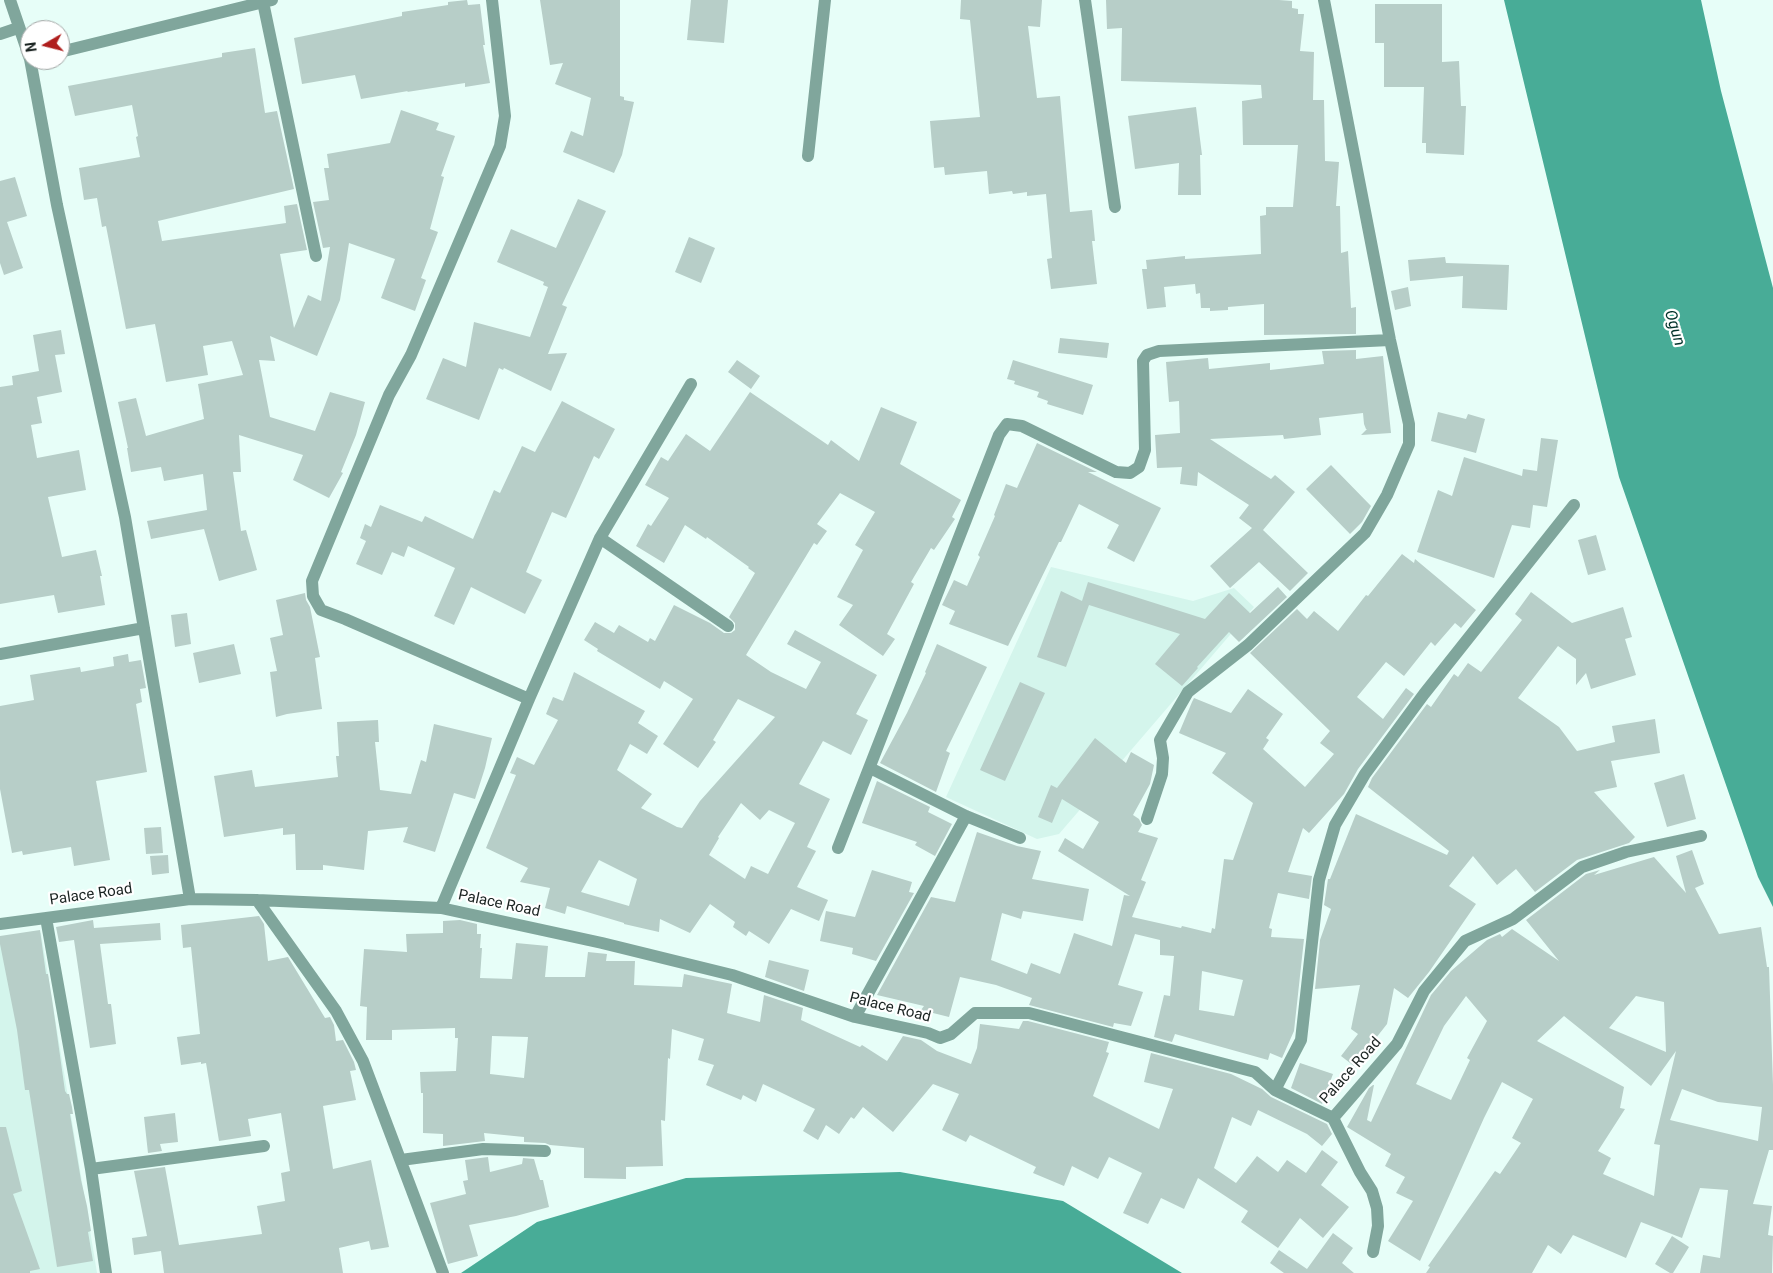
<!DOCTYPE html>
<html>
<head>
<meta charset="utf-8">
<style>
  body { margin:0 }
  #map { position:relative; width:1773px; height:1273px; overflow:hidden; background:#e7fef8; font-family:Roboto,sans-serif }
  canvas { display:block }
  .north { position:absolute; left:20px; top:20px; width:50px; height:50px; box-sizing:border-box; background:#fff; border:1px solid #a3a7a6; border-radius:50%; rotate:262deg; font-size:14px; font-weight:700; line-height:20px; text-align:center; color:#1a2321 }
  .north::after { content:''; display:block; margin:auto; width:18px; height:22px; background:#af1e1d; clip-path:polygon(50% 0,100% 100%,50% 72%,0 100%) }
</style>
</head>
<body>
<div id="map">
<canvas width="1773" height="1273"></canvas>
<div class="north">N</div>
</div>
<script>
const ctx = document.querySelector('canvas').getContext('2d');
ctx.lineJoin = 'round';
function fillPath(path, color) { ctx.fillStyle = color; ctx.fill(path, 'evenodd'); }
const shape = rows => new Path2D(rows.map(r => 'M' + r).join(''));
function trace(path, color, width, dash) { ctx.strokeStyle = color; ctx.lineWidth = width; ctx.lineCap = dash ? 'butt' : 'round'; ctx.setLineDash(dash || []); ctx.stroke(path); }
function drawText(font, color, halo, rows, align = 'center') {
  ctx.font = font + ' Roboto,sans-serif'; ctx.lineWidth = 4.5; ctx.setLineDash([]); ctx.textBaseline = 'middle'; ctx.strokeStyle = halo; ctx.fillStyle = color; for (const [text, x, y, turn = 0] of rows) {
    ctx.save(); ctx.translate(x, y); ctx.rotate((+turn || 0) * Math.PI / 180); ctx.textAlign = isNaN(turn) ? turn : align; if (halo) ctx.strokeText(text, 0, 0); ctx.fillText(text, 0, 0); ctx.restore();
  }
}
fillPath(shape([
  [1051,567,1193,601,1234,588,1254,607,1059,834,1037,839,946,797],
  [41,933,97,1273,0,1273,0,940]
]), '#d4f5ec');
fillPath(shape([
  [1504,0,1701,0,1721,91,1773,288,1773,907,1758,877,1619,477],
  [900,1172,1063,1201,1182,1273,461,1273,537,1222,686,1178]
]), '#48ac97');
fillPath(shape([
  [467,0,468,5,480,4,485,45,483,45,490,83,465,87,465,83,407,92,408,91,361,99,355,75,302,84,294,38,402,16,402,12,448,5,448,2],
  [540,0,620,0,620,96,624,97,624,100,634,102,622,155,614,173,563,152,571,131,583,136,591,98,555,84,563,63,550,65],
  [691,0,728,0,724,43,687,40],
  [961,0,1042,0,1040,27,1028,26,1037,98,1060,96,1070,212,1092,210,1095,241,1092,241,1097,284,1051,289,1047,259,1052,258,1046,194,1027,196,1027,192,1013,194,1012,191,989,194,987,171,945,175,944,167,934,168,930,121,980,117,970,20,960,19],
  [1106,0,1279,0,1292,1,1292,8,1298,9,1298,14,1304,14,1300,51,1314,52,1313,100,1324,100,1325,161,1339,162,1336,206,1340,206,1341,253,1348,251,1351,308,1356,307,1356,334,1264,335,1264,304,1228,307,1228,310,1210,311,1210,308,1201,308,1200,293,1196,294,1195,284,1164,287,1166,307,1147,309,1142,269,1147,269,1146,260,1185,256,1185,259,1261,254,1260,216,1266,215,1266,207,1293,207,1298,145,1243,145,1242,101,1262,98,1261,85,1121,81,1122,28,1107,29],
  [1375,4,1442,4,1442,62,1459,61,1461,106,1466,106,1464,155,1426,153,1426,143,1422,143,1424,87,1384,87,1384,43,1375,43],
  [255,48,265,113,277,111,294,189,158,221,162,241,286,223,284,206,297,204,307,250,280,254,294,328,308,295,321,301,330,247,323,248,313,202,329,200,324,168,329,168,327,154,390,143,401,110,439,123,436,130,455,136,441,176,444,177,430,229,438,232,421,278,426,280,415,311,381,298,395,259,349,243,340,300,317,356,270,336,275,361,259,360,270,417,315,431,330,392,365,402,356,435,341,472,343,473,329,498,293,480,303,455,239,435,241,472,233,472,241,531,246,530,257,570,219,581,204,529,151,539,147,521,207,510,203,474,164,481,161,467,131,472,127,448,128,448,118,402,136,398,146,436,204,419,198,384,243,375,232,341,203,346,208,375,166,382,155,324,126,329,106,226,102,227,97,198,84,200,79,168,140,157,136,137,138,136,132,105,75,116,68,86,222,57,222,53],
  [1196,107,1202,155,1200,155,1201,195,1178,195,1179,163,1135,169,1128,116],
  [15,177,27,216,7,222,23,268,4,275,0,263,0,181],
  [578,199,606,211,562,305,567,307,548,354,567,353,551,391,504,368,503,370,499,368,479,420,426,399,443,358,466,367,474,322,530,337,548,287,543,285,544,282,497,262,511,229,556,248],
  [689,237,715,248,701,283,675,272],
  [1445,257,1446,263,1509,265,1507,310,1462,308,1463,276,1410,281,1408,260],
  [1408,287,1411,306,1395,310,1391,291],
  [61,330,65,354,55,355,62,392,37,397,42,423,31,425,37,458,79,450,86,490,48,497,62,557,96,550,102,576,100,576,105,605,58,613,54,595,0,604,0,387,13,385,12,376,39,371,33,335],
  [1060,338,1109,343,1107,358,1058,353],
  [1356,350,1356,359,1383,356,1391,433,1361,435,1367,429,1366,429,1364,424,1363,413,1319,418,1321,435,1284,439,1283,435,1210,439,1271,479,1275,475,1295,492,1263,530,1308,573,1290,591,1259,562,1230,588,1210,566,1252,528,1239,518,1249,505,1198,472,1197,486,1180,484,1182,467,1157,468,1155,435,1180,433,1179,401,1169,402,1166,362,1208,358,1209,369,1270,363,1270,370,1324,364,1322,351],
  [737,360,760,376,751,389,728,372],
  [1013,360,1093,385,1083,415,1047,404,1048,401,1037,397,1039,392,1014,384,1015,381,1007,379],
  [750,392,828,445,831,440,859,461,881,407,917,422,900,464,961,500,952,517,955,519,934,550,931,548,911,582,914,584,887,634,895,639,883,656,839,625,853,605,837,597,863,550,855,545,875,512,840,493,817,524,827,531,817,545,814,543,746,655,771,672,806,689,821,662,787,644,795,630,877,675,856,714,868,720,851,755,823,741,799,784,830,799,807,847,816,851,797,887,828,900,819,921,791,909,769,944,749,931,746,936,733,927,735,922,710,904,690,933,660,919,659,932,624,924,624,923,567,906,565,914,545,908,550,888,520,882,528,868,486,848,516,775,510,773,517,757,534,765,558,720,546,714,553,697,563,701,574,672,645,711,638,723,658,736,647,754,630,744,617,770,652,794,641,808,677,827,682,828,700,801,775,717,738,699,713,740,716,742,698,768,663,744,693,699,664,681,660,689,597,651,598,649,584,640,595,622,614,633,619,625,648,642,650,638,655,641,674,605,710,623,724,633,731,633,735,630,735,623,729,617,755,573,748,568,749,567,707,537,706,539,685,525,664,563,636,546,648,524,651,526,669,498,645,485,661,457,668,461,686,434,710,451],
  [741,803,760,820,769,810,795,823,768,874,751,866,745,879,709,855,719,838,718,837],
  [599,860,637,879,629,906,581,892],
  [562,401,615,429,599,459,594,456,566,518,552,512,526,572,542,580,525,614,471,587,454,625,434,616,455,568,408,546,404,557,392,552,382,575,356,564,366,541,360,538,365,524,371,527,380,505,422,522,425,516,473,539,494,490,500,493,522,446,535,452],
  [1438,412,1466,419,1468,414,1485,419,1476,453,1431,441],
  [1541,438,1558,440,1547,507,1533,505,1530,528,1512,525,1494,578,1417,552,1438,490,1452,496,1464,457,1522,476,1523,469,1537,471],
  [1037,443,1097,472,1088,472,1161,508,1134,562,1107,548,1119,525,1079,504,1061,542,1059,542,1008,646,949,624,955,611,942,605,954,580,967,586,980,557,978,555,995,516,994,515,1006,484,1017,488],
  [1331,465,1371,506,1362,522,1350,534,1306,489],
  [1596,535,1606,570,1588,575,1578,540],
  [1402,554,1414,563,1415,559,1476,610,1461,628,1455,623,1435,646,1431,642,1404,676,1386,662,1357,697,1383,719,1406,688,1414,694,1358,769,1344,794,1309,833,1303,828,1288,872,1312,876,1309,899,1278,893,1269,928,1272,929,1271,937,1304,939,1294,1031,1282,1058,1270,1053,1268,1060,1175,1034,1172,1042,1154,1037,1164,995,1170,996,1174,956,1160,955,1160,940,1135,934,1118,985,1143,992,1131,1026,1114,1023,1113,1027,1029,1005,1032,998,996,985,960,977,949,1017,921,1010,924,1006,877,995,931,897,955,902,977,832,1017,846,1041,851,1032,879,1089,889,1083,921,1023,911,1021,919,1002,913,991,960,1027,974,1031,963,1060,974,1074,933,1112,946,1124,895,1130,896,1058,851,1065,838,1083,849,1099,822,1062,799,1052,823,1038,817,1051,785,1057,788,1095,738,1126,763,1131,752,1154,765,1150,784,1133,815,1139,819,1142,825,1138,832,1158,838,1141,880,1146,882,1132,917,1181,928,1182,926,1211,933,1212,928,1215,929,1224,859,1233,860,1253,803,1212,773,1226,753,1179,733,1192,702,1194,698,1231,713,1248,689,1283,714,1266,738,1269,740,1263,749,1305,787,1334,754,1320,743,1330,731,1250,653,1297,609,1307,619,1314,611,1338,631,1366,595,1368,596],
  [1202,971,1243,980,1234,1016,1199,1010],
  [1088,582,1205,619,1229,593,1250,613,1278,587,1287,597,1239,642,1229,632,1197,667,1198,668,1182,686,1155,664,1180,634,1089,605,1066,667,1037,657,1061,591,1082,601],
  [1531,592,1572,623,1623,607,1632,637,1625,639,1636,675,1591,689,1586,673,1576,685,1576,659,1558,646,1518,698,1559,727,1577,751,1615,742,1612,726,1655,719,1660,753,1611,761,1617,787,1594,792,1635,837,1629,843,1577,860,1535,892,1516,869,1497,885,1473,856,1449,886,1476,904,1429,972,1408,998,1394,988,1387,1024,1354,1066,1341,1056,1358,1034,1351,1029,1360,985,1315,989,1320,940,1331,909,1324,905,1328,879,1330,879,1356,814,1447,855,1449,851,1368,787,1372,778,1427,704,1431,707,1454,674,1458,677,1468,663,1481,672,1522,620,1515,614],
  [305,593,306,600,310,607,320,657,315,658,322,709,287,714,276,717,270,672,277,671,270,638,283,635,276,600],
  [187,613,191,644,175,647,171,615],
  [234,644,241,674,199,683,193,653],
  [937,644,987,667,946,751,950,753,936,792,880,763,907,713,926,673,925,672],
  [128,654,129,662,141,660,146,688,140,689,142,702,136,704,147,772,96,781,110,860,74,866,71,847,23,855,22,851,12,853,0,789,0,706,34,700,30,675,80,667,81,672,114,666,113,657],
  [1020,682,1045,693,1005,781,980,770],
  [378,720,379,742,375,742,380,790,411,794,421,760,426,762,434,724,492,738,485,768,475,799,454,793,435,852,403,842,408,827,368,831,364,870,323,865,323,870,296,870,295,834,283,835,283,828,224,837,214,776,252,770,255,787,338,777,336,756,339,756,337,722],
  [1684,774,1696,819,1667,827,1654,783],
  [877,781,930,807,928,812,952,824,935,856,915,845,917,842,862,823],
  [161,827,163,853,146,854,144,828],
  [1692,850,1704,884,1695,888,1719,934,1761,927,1767,967,1769,967,1773,1085,1773,1150,1769,1150,1753,1204,1772,1206,1768,1235,1773,1236,1772,1273,1700,1273,1703,1255,1720,1258,1728,1190,1700,1188,1682,1238,1641,1222,1626,1258,1573,1235,1561,1254,1548,1245,1532,1273,1426,1273,1430,1267,1428,1266,1495,1171,1500,1174,1521,1143,1512,1138,1533,1099,1502,1082,1484,1118,1420,1261,1388,1241,1413,1201,1396,1193,1405,1177,1385,1166,1391,1154,1347,1127,1369,1088,1373,1085,1374,1085,1367,1120,1371,1122,1431,995,1451,971,1487,940,1500,934,1502,937,1512,929,1559,961,1526,920,1586,874,1600,870,1594,875,1654,857,1686,893,1676,856],
  [1466,996,1487,1021,1467,1058,1470,1060,1451,1100,1416,1084,1444,1026],
  [1636,996,1664,1002,1666,1052,1609,1028],
  [1564,1016,1651,1086,1676,1051,1654,1144,1660,1145,1654,1196,1603,1174,1611,1158,1598,1151,1625,1109,1620,1108,1624,1087,1537,1041],
  [1682,1089,1718,1102,1762,1107,1758,1141,1670,1120],
  [168,855,169,873,152,875,150,856],
  [872,870,912,882,909,892,914,893,876,961,852,954,853,948,820,941,826,911,855,917],
  [259,916,264,924,268,961,288,957,325,1018,330,1017,334,1025,336,1041,343,1040,354,1062,356,1070,350,1071,356,1100,323,1106,333,1169,371,1160,389,1247,371,1250,369,1241,339,1248,343,1273,164,1273,161,1251,134,1255,132,1238,147,1236,134,1171,165,1167,179,1245,262,1234,257,1206,285,1201,281,1173,290,1171,281,1113,248,1119,251,1136,219,1141,206,1063,201,1064,201,1062,181,1065,177,1037,200,1034,191,947,183,948,181,925],
  [93,920,94,928,160,923,161,940,100,944,108,1004,111,1004,116,1044,90,1048,74,940,59,942,56,927],
  [460,920,477,924,477,934,481,934,480,948,482,948,480,978,512,979,516,943,548,946,545,977,585,977,588,952,607,954,606,961,635,961,634,985,682,987,684,974,732,984,727,1013,760,1022,764,995,803,1008,801,1020,860,1047,862,1045,887,1061,903,1036,921,1040,937,1051,971,1064,977,1048,980,1024,1019,1029,1023,1021,1028,1021,1109,1042,1106,1052,1109,1053,1093,1096,1159,1129,1173,1089,1144,1082,1151,1053,1231,1074,1262,1089,1271,1097,1327,1124,1332,1134,1322,1146,1307,1134,1258,1110,1251,1126,1232,1117,1214,1168,1236,1183,1257,1156,1278,1172,1287,1160,1306,1173,1322,1150,1338,1162,1321,1185,1349,1207,1323,1238,1300,1218,1278,1248,1241,1222,1248,1211,1198,1178,1184,1209,1161,1198,1148,1224,1123,1213,1142,1173,1109,1157,1098,1179,1072,1166,1064,1186,1033,1173,1036,1167,970,1135,966,1142,942,1130,959,1094,933,1084,893,1132,863,1107,854,1119,851,1117,839,1134,826,1125,818,1140,803,1131,815,1109,780,1092,763,1084,756,1102,743,1095,741,1100,706,1085,714,1065,698,1060,704,1039,672,1029,670,1059,668,1058,665,1121,661,1120,663,1166,626,1167,626,1179,584,1178,584,1148,550,1145,545,1143,524,1142,524,1137,484,1133,485,1141,443,1146,443,1134,423,1133,423,1093,421,1093,420,1072,456,1071,458,1038,455,1038,455,1028,392,1030,392,1040,366,1040,367,1007,360,1006,364,949,407,952,406,934,443,933,443,921],
  [492,1036,528,1037,524,1078,490,1074],
  [40,930,46,974,48,974,52,999,65,1091,67,1094,69,1094,72,1107,73,1114,70,1114,81,1180,87,1206,91,1231,88,1232,93,1261,57,1267,29,1090,25,1090,17,1030,0,944,0,936],
  [769,960,809,970,804,991,765,977],
  [1300,1063,1333,1074,1322,1104,1291,1088],
  [175,1113,178,1142,160,1144,162,1151,148,1153,144,1117],
  [0,1127,6,1127,22,1191,13,1194,40,1269,30,1271,30,1273,0,1273],
  [488,1157,490,1172,522,1164,523,1158,534,1159,540,1180,543,1180,549,1207,516,1216,469,1225,478,1256,448,1264,430,1203,466,1194,463,1181,468,1180,465,1160],
  [1333,1233,1353,1248,1342,1263,1354,1273,1284,1273,1270,1263,1279,1250,1307,1269],
  [1672,1236,1689,1247,1673,1273,1670,1273,1655,1264]
]), '#b7cec8');
trace(shape([
  [10,0,30,59,57,205,125,517,190,899],
  [492,0,505,116,500,146,411,355,389,395,312,581,313,596,321,610,345,619,529,699],
  [1085,0,1115,207],
  [263,2,316,256],
  [0,34,18,28],
  [60,52,272,0],
  [808,156,825,0],
  [600,538,728,626],
  [0,654,144,628],
  [870,768,966,816,1020,838],
  [1147,819,1162,774,1163,758,1160,740,1188,692,1248,645,1365,533,1387,495,1409,444,1409,424,1390,340,1324,0],
  [838,848,999,435,1007,424,1022,426,1116,472,1130,473,1139,467,1145,450,1143,361,1147,355,1159,351,1390,340],
  [257,900,336,1011,363,1061,443,1273],
  [441,908,529,699,600,538,691,384],
  [46,918,91,1169,106,1273],
  [0,924,190,899,257,900,441,908,602,943,732,975,855,1017,928,1033,940,1038,951,1034,975,1013,1029,1013,1255,1072,1275,1090,1333,1118,1397,1044,1424,991,1465,941,1513,919,1582,867,1626,852,1701,836],
  [855,1017,966,816],
  [1275,1090,1301,1040,1319,880,1335,825,1365,774,1424,694,1574,505],
  [1333,1118,1360,1172,1372,1191,1377,1208,1378,1226,1373,1252],
  [401,1160,483,1149,545,1151],
  [91,1169,264,1146]
]), '#80a69c', 12);
drawText('15px', '#1a2321', '#fff', [
  ["Palace Road",91,895,-8],
  ["Palace Road",499,904,12],
  ["Palace Road",890,1008,14],
  ["Palace Road",1351,1071,-48]
]);
drawText('italic 16px', '#02322a', '#fff', [
  ["Ogun",1674,328,73]
]);
</script>
</body>
</html>
